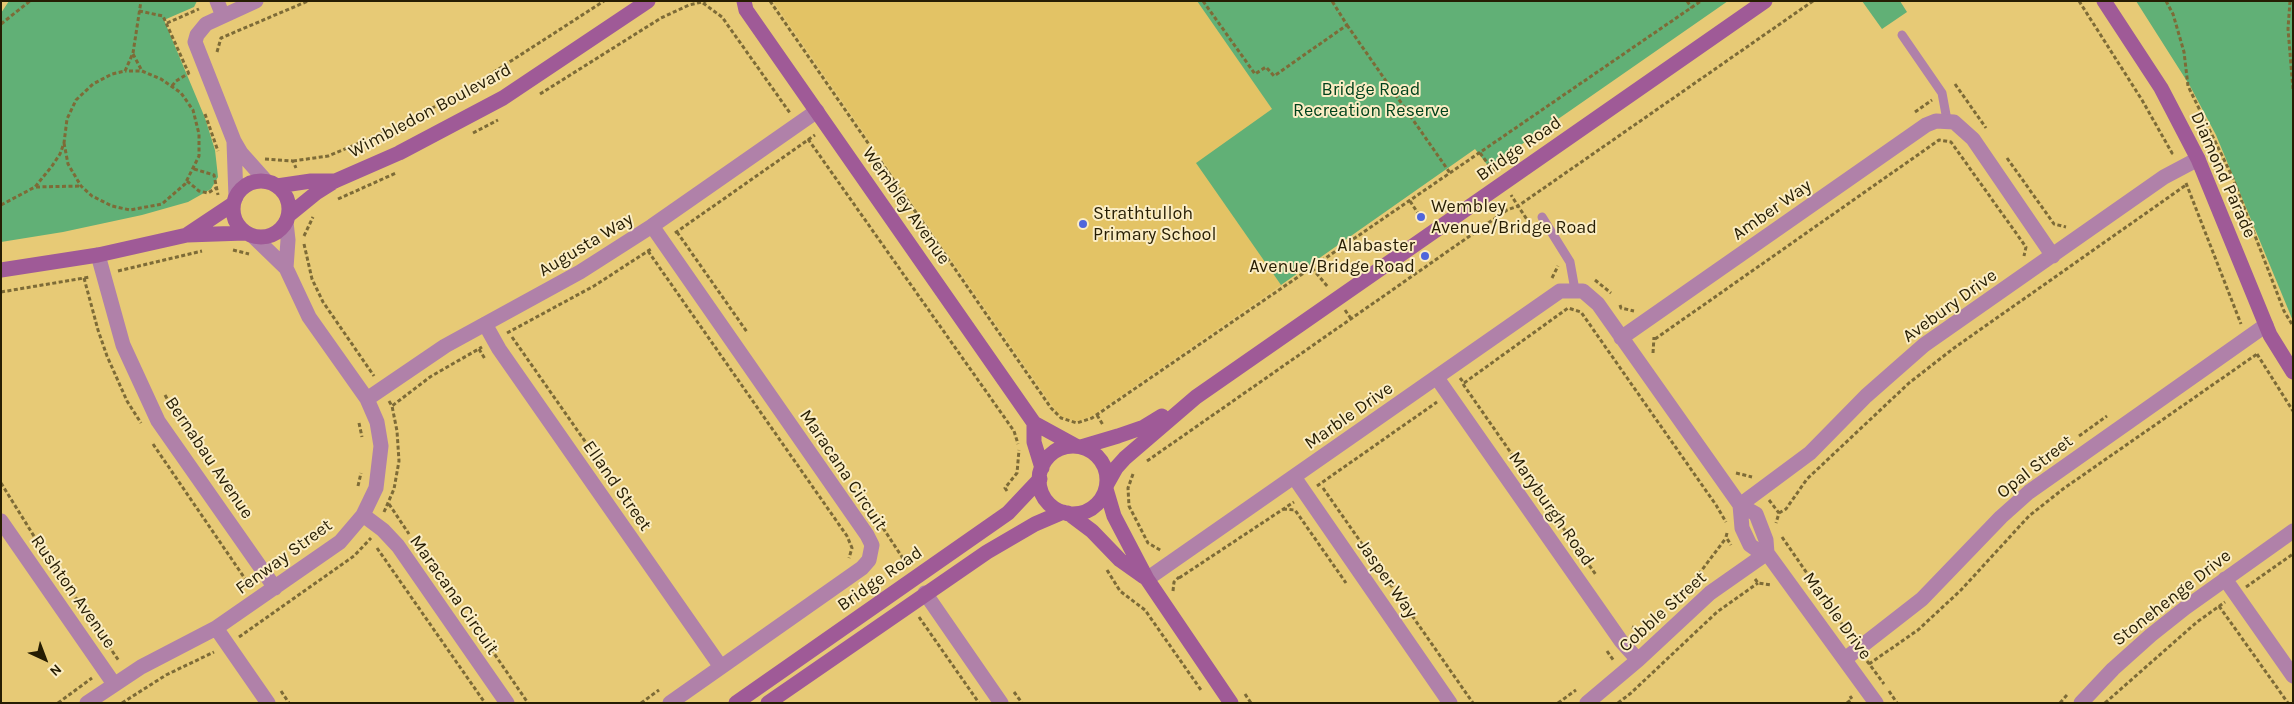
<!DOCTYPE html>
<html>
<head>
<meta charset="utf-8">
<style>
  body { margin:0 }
  #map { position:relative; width:2294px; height:704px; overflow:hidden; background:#e7ca76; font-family:Karla,sans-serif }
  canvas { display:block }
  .frame { position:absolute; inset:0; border:2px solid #261d03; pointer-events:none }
  .north { position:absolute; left:20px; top:634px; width:50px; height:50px; -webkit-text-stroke:4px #fbedc4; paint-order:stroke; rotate:137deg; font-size:14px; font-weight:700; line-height:20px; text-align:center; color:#261d03 }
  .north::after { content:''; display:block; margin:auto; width:18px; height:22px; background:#261d03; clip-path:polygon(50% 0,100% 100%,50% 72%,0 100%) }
</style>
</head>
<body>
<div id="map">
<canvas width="2294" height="704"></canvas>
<div class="frame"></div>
<div class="north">N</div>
</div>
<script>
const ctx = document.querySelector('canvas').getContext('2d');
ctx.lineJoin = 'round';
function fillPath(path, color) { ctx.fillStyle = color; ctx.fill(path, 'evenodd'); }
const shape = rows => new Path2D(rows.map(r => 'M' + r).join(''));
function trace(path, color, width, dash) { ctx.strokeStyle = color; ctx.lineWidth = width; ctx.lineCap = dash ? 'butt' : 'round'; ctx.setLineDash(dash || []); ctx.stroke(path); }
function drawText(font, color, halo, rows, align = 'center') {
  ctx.font = font + ' Karla,sans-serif'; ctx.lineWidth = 4; ctx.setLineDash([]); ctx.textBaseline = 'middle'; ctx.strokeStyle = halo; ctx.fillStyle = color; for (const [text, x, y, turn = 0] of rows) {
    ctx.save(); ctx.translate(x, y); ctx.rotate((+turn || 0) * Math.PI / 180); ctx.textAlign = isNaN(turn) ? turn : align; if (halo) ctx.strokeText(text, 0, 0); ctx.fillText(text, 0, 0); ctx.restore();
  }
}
fillPath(shape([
  [773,1,1197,1,1273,110,1197,163,1281,285,1090,417,1077,421,1064,418,1058,414]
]), '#e3c365');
fillPath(shape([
  [9,1,197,1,194,7,164,20,205,118,215,150,218,177,211,189,188,202,142,215,63,232,1,242,1,13],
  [1197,1,1728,1,1489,167,1475,149,1281,285,1196,163,1272,109],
  [1862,1,1900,1,1907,12,1882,29],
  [2136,1,2293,1,2293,321,2216,135,2190,86]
]), '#61b076');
trace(shape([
  [770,1,1051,408,1061,418,1077,423,1092,418,1701,1],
  [1203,1,1255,74,1266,67,1274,76,1347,25,1332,1],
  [1687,1,1692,8],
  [2079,1,2142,100,2172,153,2169,155],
  [2166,1,2173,14,2184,52,2188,86,2232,176,2284,311,2293,326],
  [2290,1,2288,29,2293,89],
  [703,3,722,17,790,113],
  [139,11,163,16,189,74],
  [167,23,199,9],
  [1,24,30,1],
  [1347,25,1450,173],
  [217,52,221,38,308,1],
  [133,54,142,71],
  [1955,84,1986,128],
  [172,86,176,81,189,73],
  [540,94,661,18,689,5,706,1],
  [1915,112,1932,100],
  [205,114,218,151],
  [473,133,498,120],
  [808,139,1014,431,1018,444],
  [64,143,68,164,81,186,92,196,112,206,130,210,162,204,185,184,199,156,199,134,193,110,181,93,161,79,142,71,125,71],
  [1480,153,1494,172],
  [2007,158,2054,224,2066,227],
  [265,159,293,161,296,168],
  [293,161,328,156,386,132,463,92,604,1],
  [194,169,214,175,218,195],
  [187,181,199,191,208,193,216,188],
  [2186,183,2241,324],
  [36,187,81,186],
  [338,199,396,173],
  [1410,201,1423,221],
  [1,205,35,187,52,166,60,154,64,143,67,119,76,100,93,84,112,74,125,71,133,53,141,1],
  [1530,224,1518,206,1813,1],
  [677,232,747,332],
  [675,233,815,135],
  [304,236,313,217],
  [304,244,312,279,323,302,374,376],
  [233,250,249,254],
  [648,251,847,536,852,548,849,558],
  [1312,268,1328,287],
  [118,271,202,251],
  [84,278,98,330,107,356,127,401,141,423],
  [1552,278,1558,266],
  [1595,280,1611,293],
  [1,292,90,277],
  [1620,305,1621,308,1634,311],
  [1345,310,1352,320],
  [507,333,594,286,651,249],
  [512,337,603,467],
  [1655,339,1939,140,1951,142,2026,247,2024,256],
  [479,349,485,359],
  [1653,353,1654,337],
  [2257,354,2293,411],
  [1460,378,1464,383,1568,308,1581,312,1716,505,1726,522],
  [1463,384,1596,575],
  [165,395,182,425],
  [389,401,392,406,430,377,482,347],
  [1097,415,1103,425],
  [359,423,362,437],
  [2079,436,2107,416],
  [153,444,250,586],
  [1147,461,1507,210,1518,206,1511,195],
  [1736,473,1752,477],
  [1133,474,1128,488,1129,506,1148,543,1162,551],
  [1,483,37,541,119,661],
  [358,486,361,473],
  [1317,486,1437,402],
  [1323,488,1473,703],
  [1007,491,1005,488,1017,473,1019,450],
  [1769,500,1779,513,1776,523],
  [389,504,409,534],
  [1283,509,1295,510,1346,583],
  [384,512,394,489,399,461,397,431,392,406],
  [1779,513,1786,509,1807,479,1909,383,1954,348,2186,185],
  [883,528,906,563],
  [1727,533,1726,537,1731,545],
  [1782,537,1851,637],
  [377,548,485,703],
  [1107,570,1120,591,1145,610,1201,690],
  [1179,578,1294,502],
  [1755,579,1758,583,1771,585],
  [2246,587,2293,554],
  [1173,591,1174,582,1179,577],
  [1683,595,1726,538],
  [2219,606,2288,703],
  [919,617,979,703],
  [1632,627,1644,631],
  [239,637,354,556,371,538],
  [2116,643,2126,634],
  [491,649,528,703],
  [1607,651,1614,661],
  [1867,661,1884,684],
  [1869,664,1918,630,1961,590,2029,516,2063,489,2257,354],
  [281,691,289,703],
  [1889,691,1897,703],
  [1014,692,1022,703],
  [1245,694,1251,703],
  [58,703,92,678],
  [122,703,166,675,214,652],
  [641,703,659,690],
  [1558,703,1576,690],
  [1618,703,1631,693,1717,612,1758,583],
  [1847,703,1852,699,1850,696],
  [2060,703,2067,695],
  [2105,703,2197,622,2225,602]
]), '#7d6b37', 3, [4, 2.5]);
trace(shape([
  [1902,35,1942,93,1947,120],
  [1542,217,1570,262,1575,290]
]), '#b081a9', 9);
trace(shape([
  [217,1,223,16],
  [256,1,206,24,197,35,195,42,234,141,241,153,266,181],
  [234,142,236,197],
  [652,226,867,535,872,545,869,560,862,568,670,703],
  [98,255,123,345,158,421,275,588],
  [286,268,288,240,286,222],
  [485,324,499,349,721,667],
  [1621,338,1926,125,1936,121,1954,122,1973,139,2053,256],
  [1437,378,1621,641,1638,660],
  [367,399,445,346,580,272,652,226,817,111],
  [1294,477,1450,703],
  [1740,505,1810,453,1866,396,1924,345,2164,177,2198,159],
  [1740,505,1742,528,1750,545,1757,550,1767,553],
  [363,515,383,530,398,546,507,703],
  [1,521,114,684],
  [1147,579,1560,291,1583,291,1598,304,1740,505,1756,514,1766,540,1767,553,1876,703],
  [2225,579,2293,676],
  [925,593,1001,703],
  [216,628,268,703],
  [1845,659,1922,599,2001,517,2029,492,2266,325],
  [87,703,141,667,216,628,340,542,363,515,376,488,381,446,377,422,367,399,309,317,286,268,254,237],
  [1587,703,1638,660,1710,593,1767,553],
  [2081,703,2113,669,2151,635,2185,608,2293,531]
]), '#b081a9', 15);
trace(shape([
  [744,1,746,10,1034,423,1076,446],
  [2104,1,2161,88,2198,159,2270,335,2293,372],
  '233 209a28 28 0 1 1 56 0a28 28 0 1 1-56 0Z',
  [277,186,311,181,335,181],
  [289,215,316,193,335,181,399,153,503,98,648,1],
  [188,234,233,204],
  [1,270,98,255,187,235,245,233],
  [1034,423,1034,442,1042,468],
  '1039 480a34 34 0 1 1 68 0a34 34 0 1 1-68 0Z',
  [1081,447,1118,436,1144,427,1162,416],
  [1107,484,1116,468,1125,458,1196,397,1765,1],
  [1106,489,1114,516,1147,579,1231,703],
  [1068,513,1092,531,1120,560,1144,577],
  [736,703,1008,513,1040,479],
  [768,703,987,552,1035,524,1063,512]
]), '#9f5a97', 15);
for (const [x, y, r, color] of [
  [1421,217,5,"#5066db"],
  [1083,224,5,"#5066db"],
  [1425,256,5,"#5066db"]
]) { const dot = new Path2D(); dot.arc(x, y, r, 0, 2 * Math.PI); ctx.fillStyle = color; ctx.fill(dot); trace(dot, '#fbedc4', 2); }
drawText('18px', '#00421c', '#fbedc4', [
  ["Bridge Road",1371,90],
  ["Recreation Reserve",1371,111]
]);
drawText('18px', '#261d03', '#fbedc4', [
  ["Wimbledon Boulevard",430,111,-28],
  ["Bridge Road",1519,149,-35],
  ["Diamond Parade",2223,175,66],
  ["Wembley Avenue",906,206,55],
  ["Amber Way",1772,210,-35],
  ["Augusta Way",586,245,-31],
  ["Avebury Drive",1950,306,-36],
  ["Marble Drive",1349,416,-35],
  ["Bernabau Avenue",209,458,56],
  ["Opal Street",2035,467,-38],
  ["Maracana Circuit",843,470,56],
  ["Elland Street",617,486,55],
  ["Maryburgh Road",1551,509,55],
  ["Fenway Street",284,557,-36],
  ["Bridge Road",880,579,-35],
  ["Jasper Way",1387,579,55],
  ["Rushton Avenue",73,592,55],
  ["Maracana Circuit",454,595,55],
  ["Stonehenge Drive",2172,598,-38],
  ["Cobble Street",1663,612,-42],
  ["Marble Drive",1837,616,54]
]);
drawText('18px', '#261d03', '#fbedc4', [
  ["Wembley",1431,207],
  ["Avenue/Bridge Road",1431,228],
  ["Strathtulloh",1093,214],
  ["Primary School",1093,235],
  ["Alabaster",1415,246,"right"],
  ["Avenue/Bridge Road",1415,267,"right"]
], 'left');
</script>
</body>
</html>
